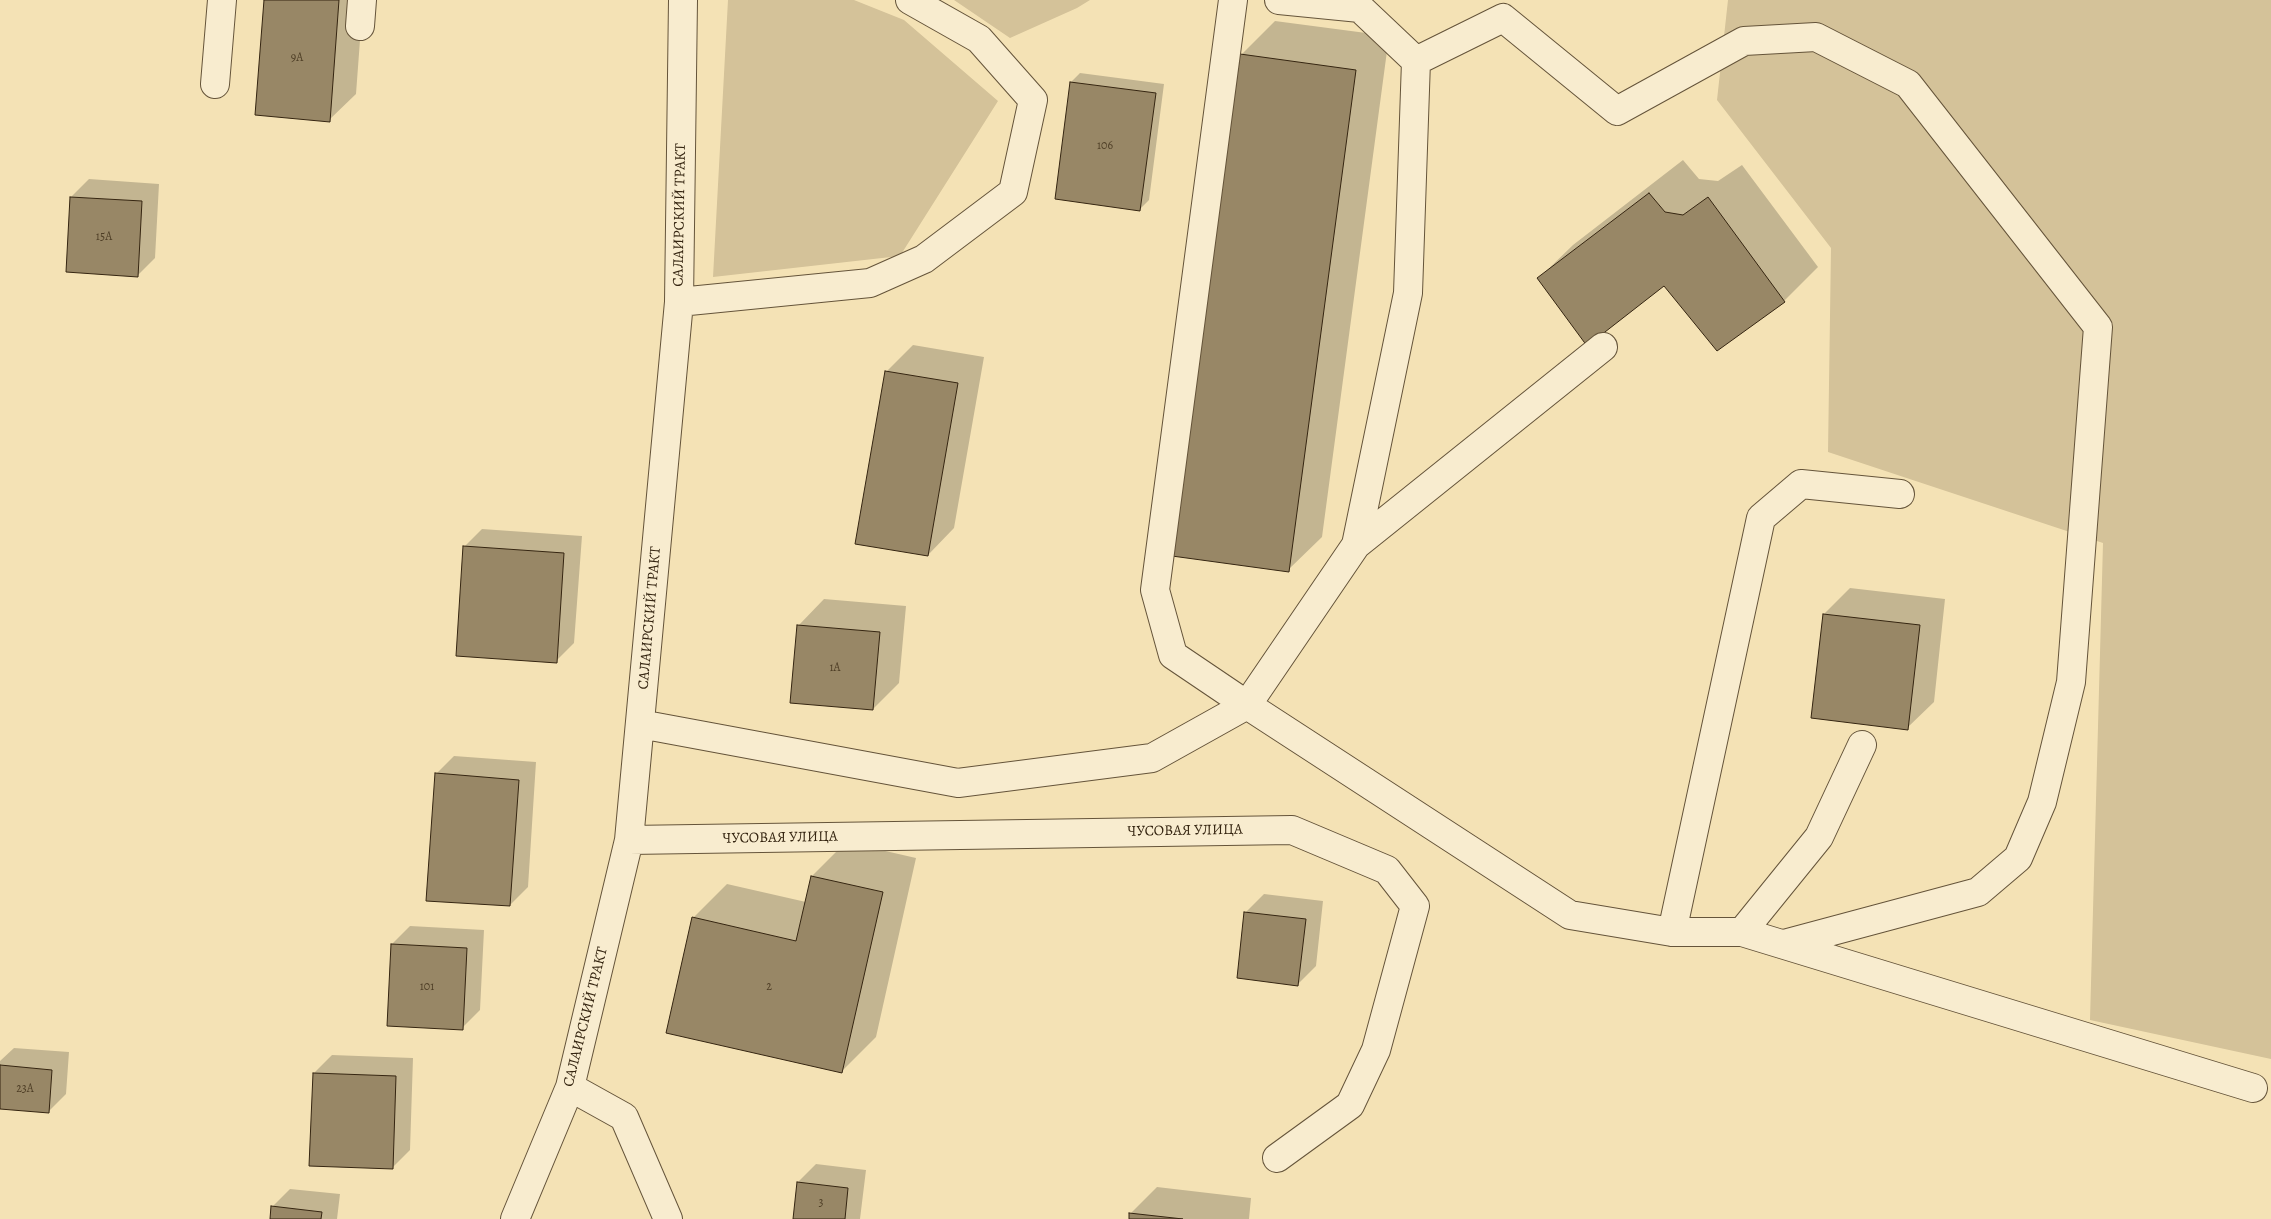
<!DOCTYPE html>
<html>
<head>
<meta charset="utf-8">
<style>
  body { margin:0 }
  canvas { display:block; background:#f4e2b5 }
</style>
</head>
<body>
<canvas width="2271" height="1219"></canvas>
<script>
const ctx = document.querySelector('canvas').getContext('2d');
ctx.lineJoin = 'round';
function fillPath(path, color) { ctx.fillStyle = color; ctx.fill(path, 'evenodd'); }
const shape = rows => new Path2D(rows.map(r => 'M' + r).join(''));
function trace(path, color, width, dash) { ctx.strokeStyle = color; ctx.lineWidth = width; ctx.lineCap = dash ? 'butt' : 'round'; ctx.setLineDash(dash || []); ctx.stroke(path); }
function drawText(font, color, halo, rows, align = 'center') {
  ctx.font = font + ' Alegreya,serif'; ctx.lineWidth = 4; ctx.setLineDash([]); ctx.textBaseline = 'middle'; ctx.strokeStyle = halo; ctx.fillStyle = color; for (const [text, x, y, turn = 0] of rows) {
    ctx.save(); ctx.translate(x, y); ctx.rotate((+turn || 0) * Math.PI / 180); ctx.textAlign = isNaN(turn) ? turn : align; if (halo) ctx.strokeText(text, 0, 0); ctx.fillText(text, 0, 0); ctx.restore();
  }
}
fillPath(shape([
  [728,0,854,0,904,20,998,101,900,256,713,277],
  [954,0,1090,0,1077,8,1010,38],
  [1728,0,2271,0,2271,1059,2090,1020,2103,543,1828,452,1831,248,1717,100]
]), '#d4c299');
fillPath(shape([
  [265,0,363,0,356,94,329,120],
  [1275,21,1389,36,1322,537,1288,570,1241,55],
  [1080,73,1164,84,1149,200,1140,209,1057,198,1071,82],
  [1683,160,1699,179,1718,181,1742,165,1818,267,1784,301,1664,284,1539,278,1573,245],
  [89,179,159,184,155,258,137,276,71,197],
  [913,345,984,357,954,528,928,555,857,543,887,371],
  [482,529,582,536,574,643,556,661,464,547],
  [1850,588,1945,599,1934,702,1907,728,1824,614],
  [824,599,906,606,899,683,873,709,798,626],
  [454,756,536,762,528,887,510,905,436,774],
  [846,842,916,858,876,1037,842,1071,693,918,727,884,806,902,812,876],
  [1264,894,1323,901,1316,966,1298,984,1246,912],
  [410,926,484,930,480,1010,462,1028,392,944],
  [14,1048,69,1052,66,1094,48,1112,0,1108,0,1061],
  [332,1055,413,1058,410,1150,392,1168,314,1073],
  [816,1164,866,1170,860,1219,794,1219,798,1182],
  [1157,1187,1251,1198,1249,1219,1130,1219,1131,1213],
  [290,1189,340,1194,337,1219,271,1219,272,1207]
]), '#0003');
const building = shape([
  [264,0,339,0,330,122,255,115,264,0],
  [1240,54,1356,70,1289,572,1172,556,1240,54],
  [1070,82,1156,93,1140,211,1055,199,1070,82],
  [1649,193,1665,212,1683,215,1708,197,1785,302,1717,351,1664,286,1587,346,1537,278,1649,193],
  [70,197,142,201,138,277,66,272,70,197],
  [885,371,958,383,928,556,855,544,885,371],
  [463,546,564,553,557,663,456,656,463,546],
  [1823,614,1920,625,1908,730,1811,718,1823,614],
  [797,625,880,632,873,710,790,703,797,625],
  [435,773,519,780,510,906,426,901,435,773],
  [811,876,883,892,842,1073,666,1033,692,917,796,941,811,876],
  [1244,912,1306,919,1298,986,1237,978,1244,912],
  [391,944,467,948,463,1030,387,1026,391,944],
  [0,1065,52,1070,49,1113,0,1109,0,1065],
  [313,1073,396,1076,393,1169,309,1166,313,1073],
  [797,1182,848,1188,845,1219,793,1219,797,1182],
  [271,1206,322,1212,321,1219,270,1219,271,1206],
  [1129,1213,1183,1219,1129,1219,1129,1213]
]);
fillPath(building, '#988766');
trace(building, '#352511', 1);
const minor = shape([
  [1233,0,1155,590,1173,655,1247,705,1356,545,1408,293,1416,61,1503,18,1617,111,1744,41,1816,37,1908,84,2098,327,2071,682,2042,802,2018,858,1978,892,1784,944],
  [1279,0,1360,8,1416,61],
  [360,26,362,0],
  [215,84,222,0],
  [679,302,870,283,924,259,1013,192,1033,100,979,39,910,0],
  [1356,545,1603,347],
  [640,724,958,783,1152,758,1247,705,1570,915,1672,932,1742,932,2253,1088],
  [629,840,1292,830,1387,870,1415,906,1376,1050,1350,1105,1277,1158],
  [1672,932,1761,518,1801,484,1900,494],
  [1742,932,1819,837,1862,745],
  [570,1087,624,1117,668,1219],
  [515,1219,570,1087,629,840,679,302,683,0]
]);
trace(minor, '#65543a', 30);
trace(minor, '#f8eccf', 28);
drawText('12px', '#4e3e26', null, [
  ["9А",297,58],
  ["106",1105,146],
  ["15А",104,237],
  ["1А",835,668],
  ["101",427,987],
  ["2",769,987],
  ["23А",25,1089],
  ["3",821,1203]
]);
drawText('15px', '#352511', '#f8eccf', [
  ["САЛАИРСКИЙ ТРАКТ",680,215,-89],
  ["САЛАИРСКИЙ ТРАКТ",650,618,-85],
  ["ЧУСОВАЯ УЛИЦА",1185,831,-1],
  ["ЧУСОВАЯ УЛИЦА",780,838,-1],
  ["САЛАИРСКИЙ ТРАКТ",586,1017,-76]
]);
</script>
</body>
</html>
